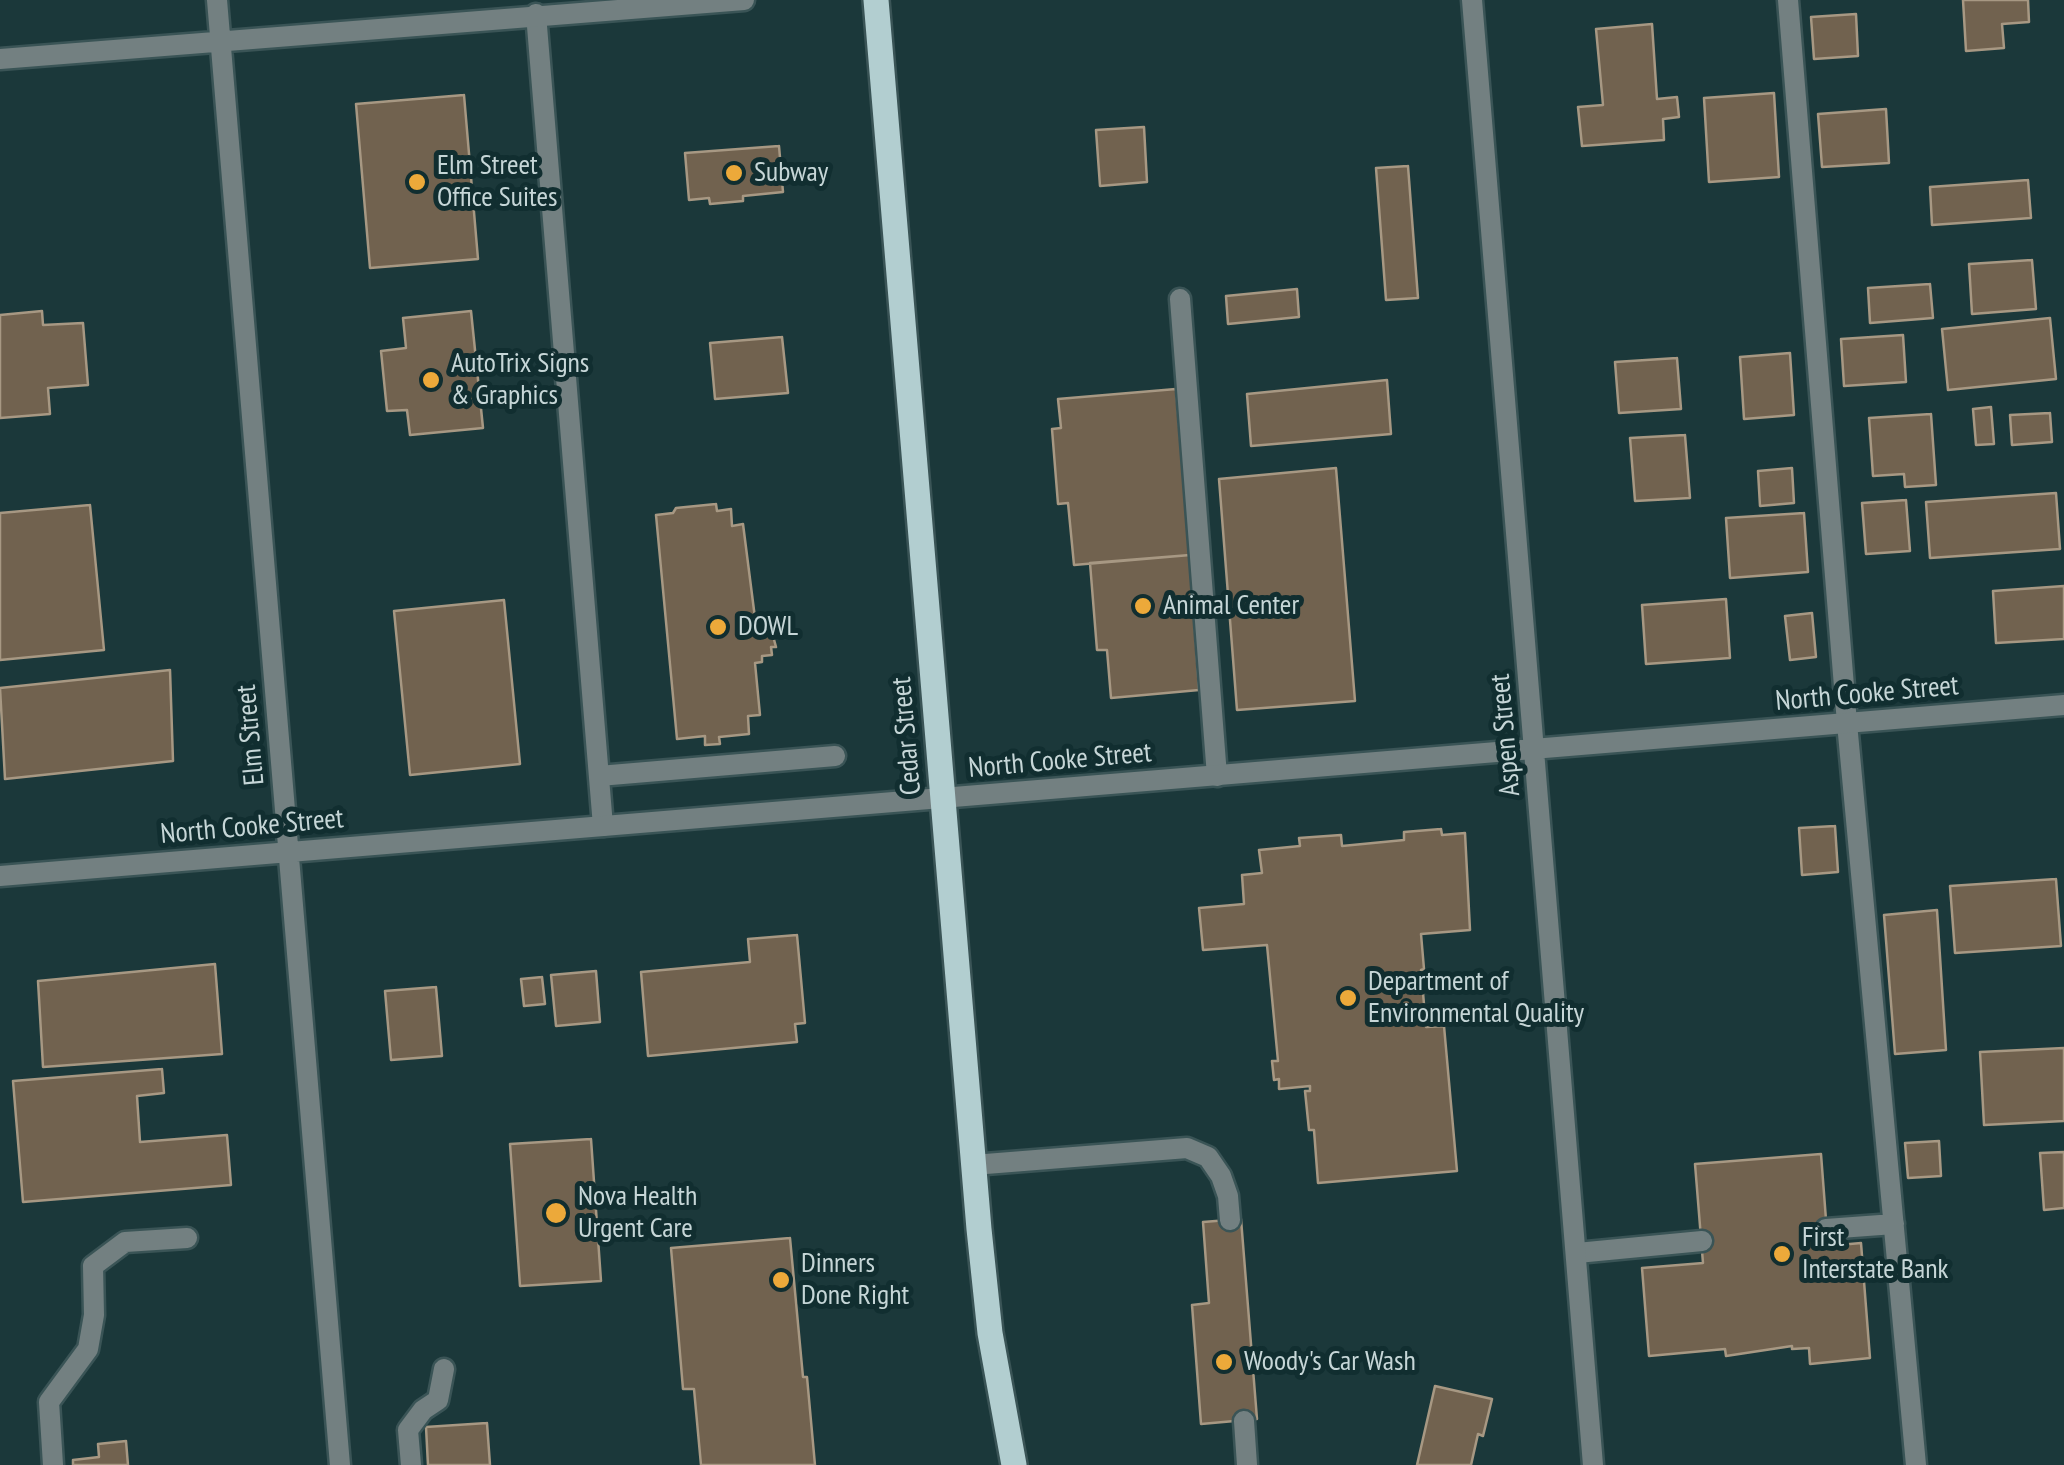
<!DOCTYPE html>
<html>
<head>
<meta charset="utf-8">
<style>
  body { margin:0 }
  canvas { display:block; background:#1b383a }
</style>
</head>
<body>
<canvas width="2064" height="1465"></canvas>
<script>
const ctx = document.querySelector('canvas').getContext('2d');
ctx.lineJoin = 'round';
function fillPath(path, color) { ctx.fillStyle = color; ctx.fill(path, 'evenodd'); }
const shape = rows => new Path2D(rows.map(r => 'M' + r).join(''));
function trace(path, color, width, dash) { ctx.strokeStyle = color; ctx.lineWidth = width; ctx.lineCap = dash ? 'butt' : 'round'; ctx.setLineDash(dash || []); ctx.stroke(path); }
function drawText(font, color, halo, rows, align = 'center') {
  ctx.font = font + ' "PT Sans Narrow",sans-serif'; ctx.lineWidth = 10; ctx.setLineDash([]); ctx.textBaseline = 'middle'; ctx.strokeStyle = halo; ctx.fillStyle = color; for (const [text, x, y, turn = 0] of rows) {
    ctx.save(); ctx.translate(x, y); ctx.rotate((+turn || 0) * Math.PI / 180); ctx.textAlign = isNaN(turn) ? turn : align; if (halo) ctx.strokeText(text, 0, 0); ctx.fillText(text, 0, 0); ctx.restore();
  }
}
const building = shape([
  [1963,0,2028,0,2029,22,2002,24,2004,48,1966,51,1963,0],
  [1856,14,1858,56,1814,59,1811,17,1856,14],
  [1652,24,1657,99,1677,97,1679,117,1663,119,1664,140,1582,146,1578,107,1603,105,1596,29,1652,24],
  [1774,93,1779,177,1709,182,1704,98,1774,93],
  [464,95,478,259,370,268,356,104,464,95],
  [1886,109,1889,163,1822,167,1818,114,1886,109],
  [1144,127,1147,182,1100,186,1096,130,1144,127],
  [779,146,783,192,743,196,743,201,710,204,709,198,689,200,685,153,779,146],
  [1408,166,1418,298,1386,300,1376,168,1408,166],
  [2028,180,2031,218,1932,225,1930,187,2028,180],
  [2032,260,2036,309,1972,314,1969,264,2032,260],
  [1930,284,1933,318,1870,323,1868,288,1930,284],
  [1297,289,1299,317,1228,324,1226,296,1297,289],
  [42,311,43,325,83,323,88,385,48,388,50,414,0,418,0,315,42,311],
  [471,311,483,428,410,435,407,410,387,411,381,351,406,348,403,318,471,311],
  [2050,318,2056,379,1948,390,1942,329,2050,318],
  [1903,335,1906,382,1844,386,1841,339,1903,335],
  [782,337,788,393,715,399,710,343,782,337],
  [1790,353,1794,415,1744,419,1740,357,1790,353],
  [1677,358,1681,409,1619,413,1615,362,1677,358],
  [1387,380,1391,434,1251,446,1247,394,1387,380],
  [1176,389,1190,555,1074,565,1068,503,1058,504,1052,429,1061,428,1058,399,1176,389],
  [1991,407,1994,444,1976,445,1973,409,1991,407],
  [2050,413,2052,442,2012,445,2010,415,2050,413],
  [1931,414,1936,485,1905,487,1904,474,1873,476,1869,418,1931,414],
  [1685,435,1690,498,1635,501,1630,438,1685,435],
  [1336,468,1355,701,1237,710,1219,479,1336,468],
  [1792,468,1794,503,1760,506,1758,471,1792,468],
  [2056,493,2060,549,1930,558,1926,502,2056,493],
  [1906,500,1910,551,1866,554,1862,503,1906,500],
  [716,504,717,511,731,509,732,526,743,524,755,618,761,617,761,622,769,621,776,647,771,647,772,655,762,656,762,662,755,663,760,715,748,716,749,734,719,737,720,744,705,745,705,736,677,739,656,515,673,513,676,508,716,504],
  [90,505,104,650,0,660,0,513,90,505],
  [1804,513,1808,572,1730,578,1726,518,1804,513],
  [1190,555,1199,690,1111,698,1107,650,1097,650,1090,563,1190,555],
  [2064,586,2064,639,1996,643,1993,591,2064,586],
  [1726,599,1730,658,1646,664,1642,605,1726,599],
  [504,600,520,764,410,775,394,611,504,600],
  [1812,613,1816,657,1790,660,1785,616,1812,613],
  [170,670,173,761,5,779,0,688,170,670],
  [1835,826,1838,872,1802,875,1799,828,1835,826],
  [1441,829,1442,835,1465,833,1470,930,1421,934,1424,969,1421,970,1426,1027,1444,1026,1457,1171,1318,1183,1314,1130,1309,1130,1305,1091,1310,1091,1310,1086,1279,1089,1279,1079,1274,1080,1272,1061,1278,1061,1267,945,1203,950,1199,908,1244,904,1242,875,1262,873,1259,850,1300,846,1299,838,1341,835,1342,846,1404,840,1404,832,1441,829],
  [2056,879,2061,946,1955,953,1950,886,2056,879],
  [1937,910,1946,1050,1895,1054,1884,915,1937,910],
  [797,935,805,1023,795,1024,797,1042,648,1056,641,972,750,962,748,939,797,935],
  [215,964,222,1054,43,1067,38,981,215,964],
  [596,971,600,1022,556,1026,551,975,596,971],
  [542,977,545,1004,524,1006,521,979,542,977],
  [436,987,442,1056,391,1060,385,991,436,987],
  [2064,1048,2064,1121,1984,1125,1980,1052,2064,1048],
  [162,1069,164,1093,137,1096,140,1142,227,1135,231,1185,23,1202,13,1081,162,1069],
  [591,1139,601,1281,520,1286,510,1144,591,1139],
  [1939,1141,1941,1176,1908,1178,1905,1143,1939,1141],
  [2064,1152,2064,1208,2044,1210,2040,1153,2064,1152],
  [1821,1154,1828,1246,1861,1243,1870,1358,1810,1364,1809,1348,1792,1349,1792,1346,1726,1356,1725,1349,1649,1356,1642,1268,1703,1263,1695,1164,1821,1154],
  [1241,1219,1257,1419,1201,1424,1192,1305,1209,1303,1203,1222,1241,1219],
  [790,1238,803,1377,807,1377,815,1465,701,1465,694,1389,683,1389,671,1248,790,1238],
  [1435,1386,1492,1399,1483,1436,1478,1434,1471,1465,1417,1465,1435,1386],
  [487,1423,490,1465,428,1465,426,1427,487,1423],
  [126,1441,128,1465,73,1465,73,1460,99,1457,98,1444,126,1441]
]);
fillPath(building, '#71624f');
trace(building, '#a79883', 2.5);
const service = shape([
  [1788,0,1847,723,1916,1465],
  [536,14,603,826],
  [1180,299,1217,776],
  [599,776,835,756],
  [973,1165,1187,1148,1208,1157,1221,1176,1228,1196,1230,1220],
  [1826,1229,1894,1224],
  [1577,1253,1702,1241],
  [1244,1421,1247,1465],
  [53,1465,49,1402,88,1349,94,1315,93,1266,125,1242,187,1238],
  [411,1465,408,1430,423,1410,438,1400,444,1369]
]);
const minor = shape([
  [217,0,340,1465],
  [1472,0,1593,1465],
  [0,59,744,0],
  [0,876,2064,705]
]);
const primary = shape([
  [876,0,979,1229,990,1333,1014,1465]
]);
trace(service, '#3a5456', 25);
trace(minor, '#3a5456', 25);
trace(primary, '#3a5456', 30);
trace(service, '#738081', 20);
trace(minor, '#738081', 20);
trace(primary, '#b2ced0', 25);
for (const [x, y, r, color] of [
  [734,173,10,"#eca93a"],
  [417,182,10,"#eca93a"],
  [431,380,10,"#eca93a"],
  [1143,606,10,"#eca93a"],
  [718,627,10,"#eca93a"],
  [1348,998,10,"#eca93a"],
  [556,1213,12,"#eca93a"],
  [1782,1254,10,"#eca93a"],
  [781,1280,10,"#eca93a"],
  [1224,1362,10,"#eca93a"]
]) { const dot = new Path2D(); dot.arc(x, y, r, 0, 2 * Math.PI); ctx.fillStyle = color; ctx.fill(dot); trace(dot, '#112e30', 4); }
drawText('28px', '#c6d6d7', '#112e30', [
  ["Elm Street",437,166],
  ["Office Suites",437,198],
  ["Subway",754,173],
  ["AutoTrix Signs",451,364],
  ["& Graphics",451,396],
  ["Animal Center",1163,606],
  ["DOWL",738,627],
  ["Department of",1368,982],
  ["Environmental Quality",1368,1014],
  ["Nova Health",578,1197],
  ["Urgent Care",578,1229],
  ["First",1802,1238],
  ["Interstate Bank",1802,1270],
  ["Dinners",801,1264],
  ["Done Right",801,1296],
  ["Woody's Car Wash",1244,1362]
], 'left');
drawText('28px', '#c6d6d7', '#112e30', [
  ["North Cooke Street",1867,694,-5],
  ["Elm Street",251,735,-95],
  ["Aspen Street",1506,735,-95],
  ["Cedar Street",907,736,-95],
  ["North Cooke Street",1060,761,-5],
  ["North Cooke Street",252,827,-5]
]);
</script>
</body>
</html>
